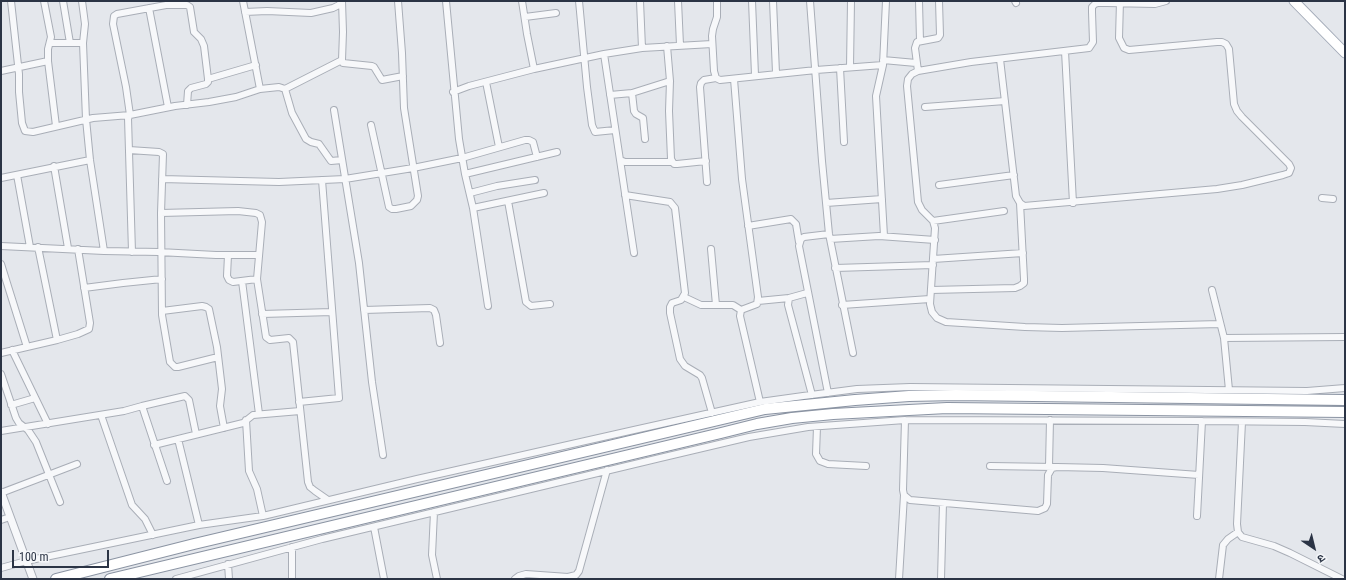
<!DOCTYPE html>
<html>
<head>
<meta charset="utf-8">
<style>
  body { margin:0 }
  #map { position:relative; width:1346px; height:580px; overflow:hidden; background:#e4e7ec; font-family:"Roboto Condensed","Noto Sans Devanagari",sans-serif }
  canvas { display:block }
  .frame { position:absolute; inset:0; border:2px solid #2b3445; pointer-events:none }
  .north { position:absolute; left:1294px; top:528px; width:40px; height:40px; -webkit-text-stroke:3px #f4f6f9; paint-order:stroke; rotate:145deg; font-size:11px; font-weight:700; line-height:16px; text-align:center; color:#2b3445 }
  .north::after { content:''; display:block; margin:auto; width:14px; height:18px; background:#2b3445; clip-path:polygon(50% 0,100% 100%,50% 72%,0 100%) }
  .scale { position:absolute; left:12px; top:550px; width:97px; height:18px; box-sizing:border-box; border:2px solid #2b3445; border-top:0; padding-left:5px; font-size:12px; line-height:14px; white-space:nowrap; color:#2b3445; -webkit-text-stroke:3px #f4f6f9; paint-order:stroke }
</style>
</head>
<body>
<div id="map">
<canvas width="1346" height="580"></canvas>
<div class="frame"></div>
<div class="north">उ</div>
<div class="scale">100 m</div>
</div>
<script>
const ctx = document.querySelector('canvas').getContext('2d');
ctx.lineJoin = 'round';
const shape = rows => new Path2D(rows.map(r => 'M' + r).join(''));
function trace(path, color, width, dash) { ctx.strokeStyle = color; ctx.lineWidth = width; ctx.lineCap = dash ? 'butt' : 'round'; ctx.setLineDash(dash || []); ctx.stroke(path); }
const minor = shape([
  [11,1,19,74,19,92,22,123,25,131,33,132,93,118,130,115,175,106,209,102,236,97,260,89,279,87,285,89,292,113,306,139,311,142,319,144,331,161,342,160],
  [44,1,51,37,48,49,48,61,56,126],
  [63,1,70,43],
  [82,1,85,24,83,43,86,119,90,160,104,251],
  [243,1,260,89],
  [342,1,343,32,342,60,343,63,372,66,374,67,382,80,403,76],
  [446,1,459,139,465,174,473,208,488,306],
  [522,1,527,34,534,69],
  [579,1,587,87,592,125,595,132,615,130],
  [640,1,642,48],
  [678,1,680,45],
  [717,1,717,17,713,29,712,36,714,71,716,78,720,80,816,70,883,65],
  [752,1,755,75],
  [773,1,776,73],
  [810,1,822,161,829,234,853,353],
  [919,1,920,41],
  [1015,1,1016,3],
  [1166,1,1155,4,1107,3,1098,3,1095,4,1092,7,1092,12,1093,42,1089,48,971,62,918,71,912,74,908,79,907,86,918,202,922,210,933,221,935,228,930,304,932,312,937,318,946,322,1025,327,1062,328,1220,324],
  [149,8,168,107],
  [245,12,267,11,311,13,333,8,339,5,342,1],
  [525,17,556,13],
  [50,43,83,43],
  [667,46,670,81,669,111,671,159,674,164,677,164,706,161],
  [1065,51,1073,203],
  [604,54,620,160,625,162,672,162],
  [1000,59,1016,196,1020,203,1024,206,1217,189,1242,185,1283,175,1289,173,1291,168,1289,164,1242,117,1237,111,1234,104,1229,49,1226,44,1222,42,1217,42,1129,50,1124,48,1119,38,1120,1],
  [883,60,916,63],
  [850,67,851,1],
  [840,68,844,142],
  [1,71,48,61],
  [918,71,915,48,917,42,938,38,940,35,939,1],
  [208,79,256,65],
  [734,79,742,179,758,297,757,304,741,310,740,316,760,402],
  [486,82,499,147],
  [285,89,342,60],
  [453,92,469,86,534,69,604,54,642,48,712,44],
  [632,93,634,111,636,114,643,118,645,139],
  [610,95,632,93,670,81],
  [925,107,1005,101],
  [334,110,359,263,372,382,383,455],
  [371,125,389,207,392,209,396,209,411,206,417,200,418,196,404,108,402,53,398,1],
  [129,150,159,152,163,154,161,213,162,315,170,362,175,367,178,367,218,357],
  [620,160,634,253],
  [54,166,68,248],
  [465,174,557,152],
  [17,175,30,247],
  [1,178,90,160],
  [162,179,279,182,345,179,413,168,462,158,525,140,529,140,533,142,537,157],
  [707,182,700,87,701,83,704,80,716,78],
  [939,185,1014,175],
  [470,193,497,186,535,180],
  [625,195,670,202,675,208,685,293,681,300,672,303,670,307,670,313,680,359,685,366,700,375,702,378,712,413],
  [1322,198,1333,199],
  [508,201,526,302,531,306,550,304],
  [826,203,882,199],
  [473,208,544,193],
  [161,213,238,211,256,213,260,215,262,222,257,279,266,337,270,340,289,338,293,342,308,482,310,487,315,491,328,500],
  [933,221,1004,211],
  [748,226,791,219,796,224,799,242],
  [884,236,876,96,883,65,886,1],
  [830,239,879,236,935,240],
  [1,246,104,251,159,252,216,255,258,255],
  [38,247,57,340],
  [711,249,716,305],
  [132,252,128,118,130,115,126,87,113,24,114,16,117,14,166,5,187,5,190,7,194,32,201,39,204,46,208,79,208,82,206,84,191,88,188,91,187,105],
  [228,255,227,276,229,280,233,282,257,279],
  [933,259,1023,253],
  [1,264,27,347],
  [835,268,933,265],
  [242,281,259,414],
  [84,288,123,283,162,279],
  [931,290,1015,288,1020,286,1024,283,1024,279,1020,203],
  [1212,290,1224,338,1229,390],
  [807,293,789,298,788,305,812,395],
  [684,297,701,305,733,305,741,310],
  [758,301,789,298],
  [842,305,930,299],
  [364,310,430,308,434,310,436,315,440,343],
  [162,311,202,306,206,307,209,309,217,347,222,389,220,406,224,428],
  [262,314,332,312],
  [1224,338,1345,337],
  [12,350,48,424],
  [1,353,57,340,78,334,89,329,90,323,78,249],
  [1,374,16,418,19,423,28,430,36,442,60,502],
  [828,393,799,246,801,239,804,237,829,234],
  [299,402,339,398,322,180],
  [11,405,35,398],
  [142,406,167,481],
  [101,415,132,505,145,519,153,535],
  [246,420,249,471,257,489,263,516],
  [905,420,903,490,904,495,910,500,1038,511,1045,508,1047,504,1048,475,1052,468,1057,467,1103,468,1199,475],
  [1242,422,1237,524,1238,532,1242,537,1274,546,1290,553,1342,579],
  [817,427,816,454,820,461,828,464,866,466],
  [1,431,124,411,142,406,185,396,189,400,196,434],
  [178,439,199,525],
  [154,445,239,424,243,423,253,415,300,411],
  [990,466,1055,467],
  [1049,466,1050,420],
  [1,493,77,464],
  [434,512,432,555,437,579],
  [1197,516,1202,421],
  [1,520,10,517],
  [374,527,384,579],
  [228,564,229,579],
  [1,568,26,561,199,525,263,516,417,479,634,430,760,402,803,396,857,389,910,387,1307,391,1345,388],
  [176,579,322,539,660,458,749,437,808,427,905,420,1202,421,1305,422,1345,424],
  [292,579,292,547],
  [515,579,519,576,526,574,568,577,576,575,579,571,607,470],
  [899,579,904,495],
  [941,579,943,503],
  [1219,579,1223,545,1228,539,1238,532]
]);
const tertiary = shape([
  [1,492,33,579]
]);
const primary = shape([
  [1294,1,1345,53]
]);
const trunk = shape([
  [56,579,194,544,765,409,855,400,909,396,956,395,1345,400],
  [110,579,721,433,757,424,792,418,833,414,947,408,1345,412]
]);
trace(minor, '#a9aeb7', 8);
trace(tertiary, '#a9aeb7', 9);
trace(primary, '#a3abb8', 11);
trace(trunk, '#8b94a3', 12);
trace(minor, '#f7f8fa', 6);
trace(tertiary, '#f7f8fa', 7);
trace(primary, '#fff', 9);
trace(trunk, '#fff', 10);
</script>
</body>
</html>
